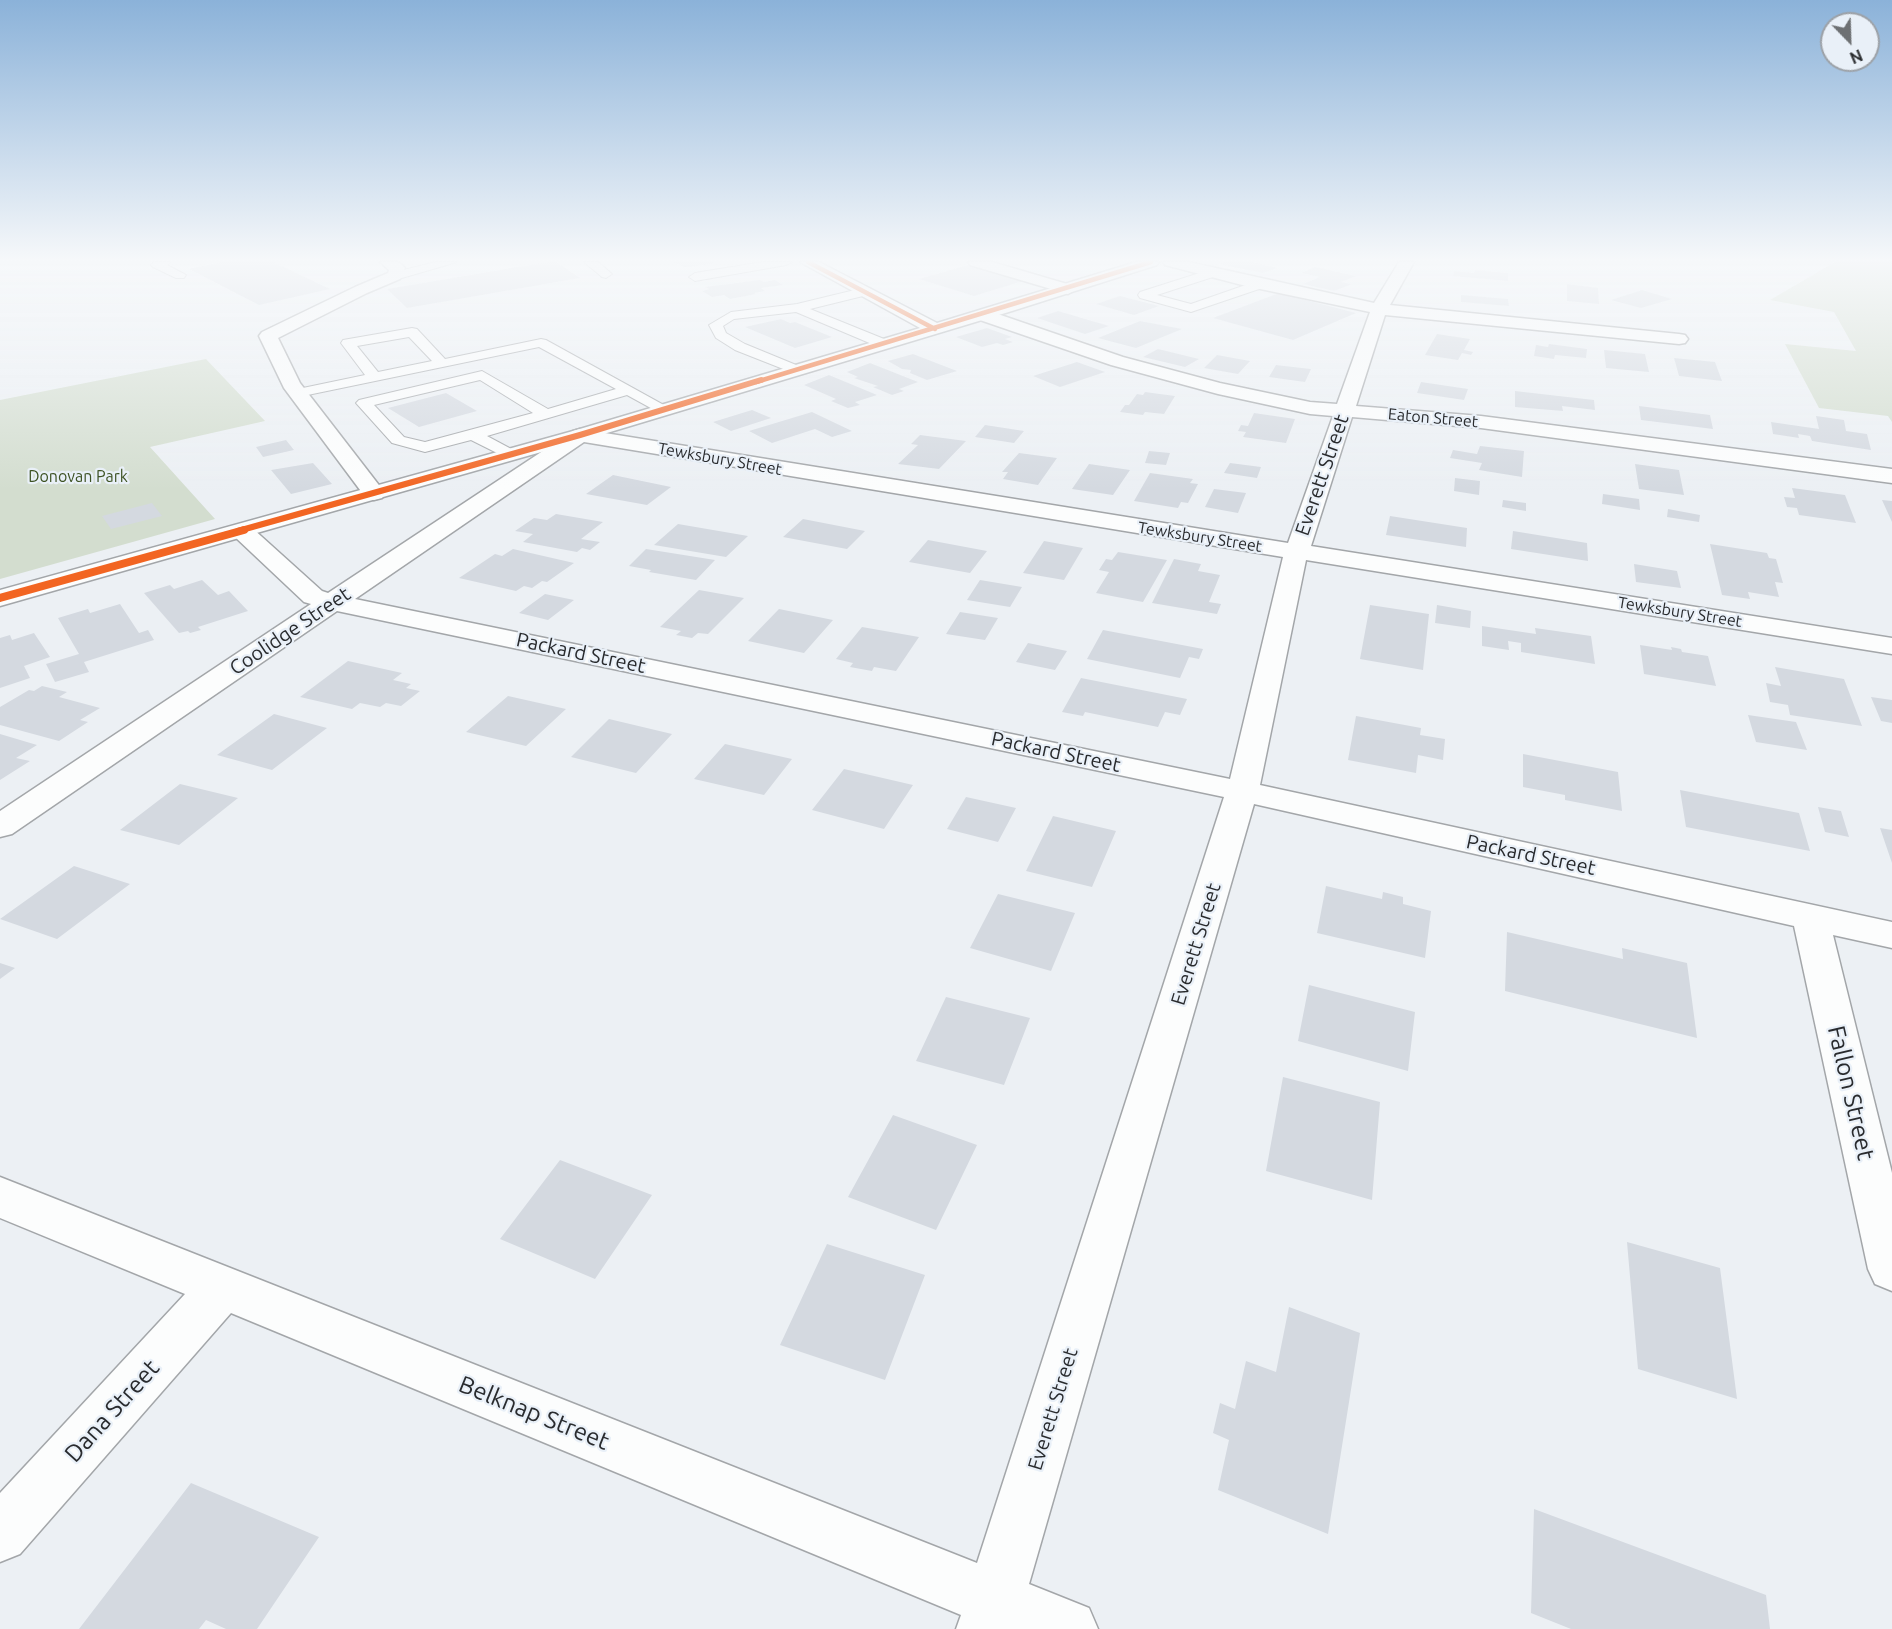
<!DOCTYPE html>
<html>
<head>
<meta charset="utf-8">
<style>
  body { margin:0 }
  #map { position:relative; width:1892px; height:1629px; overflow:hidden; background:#ecf0f4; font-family:Ubuntu,sans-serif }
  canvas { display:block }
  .north { position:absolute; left:1820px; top:12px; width:60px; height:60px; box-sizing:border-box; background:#e9f0f8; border:2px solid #9ca1a7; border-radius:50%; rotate:157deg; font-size:16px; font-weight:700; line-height:24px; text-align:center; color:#292b2e }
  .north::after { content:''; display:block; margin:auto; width:21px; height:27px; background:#6d7073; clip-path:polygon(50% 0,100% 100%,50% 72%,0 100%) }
</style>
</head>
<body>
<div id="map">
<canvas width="1892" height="1629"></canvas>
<div class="north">N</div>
</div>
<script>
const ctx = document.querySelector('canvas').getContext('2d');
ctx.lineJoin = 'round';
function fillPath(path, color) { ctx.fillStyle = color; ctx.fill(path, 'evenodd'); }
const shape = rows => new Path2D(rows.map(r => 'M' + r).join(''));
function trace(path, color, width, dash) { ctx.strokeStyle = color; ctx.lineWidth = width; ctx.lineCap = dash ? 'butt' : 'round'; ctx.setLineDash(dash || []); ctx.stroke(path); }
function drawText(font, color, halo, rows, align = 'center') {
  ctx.font = font + ' Ubuntu,sans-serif'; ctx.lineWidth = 4.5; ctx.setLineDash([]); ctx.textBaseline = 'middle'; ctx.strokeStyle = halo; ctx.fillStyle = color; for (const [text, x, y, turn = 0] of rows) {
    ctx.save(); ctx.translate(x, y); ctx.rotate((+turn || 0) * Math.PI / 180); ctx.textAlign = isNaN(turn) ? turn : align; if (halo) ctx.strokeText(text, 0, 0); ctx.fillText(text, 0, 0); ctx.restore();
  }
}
fillPath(shape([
  [1835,262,1892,262,1892,422,1888,416,1819,408,1785,344,1856,351,1834,312,1770,300],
  [206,359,265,421,150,447,215,519,0,579,0,400]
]), '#d3ddcf');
fillPath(shape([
  [221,262,273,262,330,289,259,305,189,269],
  [548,262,556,262,580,278,407,308,387,289],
  [672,262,712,262,713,264,685,267],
  [1223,262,1252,262,1277,268,1263,273,1219,264],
  [968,265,1023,281,974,296,919,279],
  [1315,267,1356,276,1341,282,1352,284,1334,291,1303,284,1320,277,1301,273],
  [1475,270,1508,273,1508,281,1453,276,1454,271,1474,273],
  [760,280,764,282,775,280,783,285,761,288,765,291,754,293,756,294,730,299,724,295,712,297,702,291,709,289,705,287],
  [1567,284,1598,288,1599,304,1567,301],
  [1642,290,1672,299,1641,308,1611,300],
  [1279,293,1356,313,1293,340,1213,318],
  [1461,295,1508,299,1509,306,1461,302],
  [1120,296,1159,306,1134,315,1096,304],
  [1058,311,1109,326,1085,334,1037,318],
  [781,319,790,323,795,322,832,337,795,348,745,327],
  [1140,321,1182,329,1136,348,1098,338],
  [987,328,1012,337,1005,339,1013,342,1003,345,997,343,982,347,956,337],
  [1437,334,1470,339,1464,350,1473,352,1471,355,1462,353,1458,360,1425,355],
  [1549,344,1587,349,1586,358,1555,355,1554,359,1534,356,1536,345,1548,347],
  [1158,349,1199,359,1185,367,1143,357],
  [1604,350,1645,354,1649,372,1606,368],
  [913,354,957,371,927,380,910,373,911,370,902,369,888,361],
  [1217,355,1250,361,1238,374,1204,368],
  [1674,358,1715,362,1722,381,1679,376],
  [1077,362,1105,372,1060,387,1033,376],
  [870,363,918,382,899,389,904,391,892,395,873,387,878,386,854,378,858,377,847,372],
  [1276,365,1311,369,1305,382,1269,377],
  [829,375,877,395,855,402,860,405,848,408,831,401,836,399,804,385],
  [1421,382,1468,389,1464,400,1417,393],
  [1515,391,1594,400,1595,410,1562,406,1563,411,1515,407],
  [1145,392,1175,396,1164,414,1145,412,1143,415,1120,412,1125,405,1129,405,1137,394,1143,395],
  [446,393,477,411,419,427,388,408],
  [1639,406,1710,415,1713,429,1641,420],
  [752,410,771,418,731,431,713,422],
  [812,412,852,431,832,437,815,429,772,443,749,431],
  [1254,413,1295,419,1286,443,1243,437,1246,432,1238,431,1241,425,1248,426],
  [1816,416,1844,420,1846,431,1867,434,1871,450,1812,441,1810,436,1798,434,1799,438,1773,434,1771,422,1819,429],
  [985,425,1024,431,1014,443,975,437],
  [920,435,966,441,939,469,898,464,918,445,911,444],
  [286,440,294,450,263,457,256,447],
  [1480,446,1524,451,1522,477,1479,470,1482,463,1450,458,1453,450,1477,454],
  [1149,451,1170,453,1166,465,1145,463],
  [1019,453,1057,458,1038,485,1003,479,1008,472,1002,472],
  [313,463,332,484,291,494,271,470],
  [1230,463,1261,467,1257,478,1224,473],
  [1089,464,1130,470,1113,495,1072,489],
  [1635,464,1679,470,1684,495,1639,489],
  [1150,473,1193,479,1190,483,1198,484,1188,503,1181,502,1178,508,1134,501],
  [613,475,671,487,647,505,586,494],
  [1455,478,1480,481,1479,495,1454,491],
  [1792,488,1845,495,1856,523,1799,515,1797,508,1787,507,1784,497,1795,498],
  [1214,489,1246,493,1238,513,1205,507],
  [1603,494,1639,499,1640,510,1602,504],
  [1503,500,1526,503,1526,511,1502,507],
  [1882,500,1892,501,1892,522],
  [152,503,162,516,111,529,102,516],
  [1668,509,1700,515,1699,522,1667,517],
  [556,514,603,522,581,539,600,542,590,550,582,548,577,552,523,542,533,534,515,531,534,518,547,520],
  [1390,516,1467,528,1466,547,1386,535],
  [803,519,865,531,847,549,783,537],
  [678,524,748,536,726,557,654,545],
  [1513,531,1587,543,1588,561,1511,549],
  [928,540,987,551,970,573,909,562],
  [1044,541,1083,548,1064,580,1023,573],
  [1710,544,1767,553,1769,558,1776,559,1783,583,1775,582,1779,597,1748,592,1750,599,1722,595],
  [513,549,574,563,547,582,542,581,532,588,524,586,516,591,459,578,495,554,502,556],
  [646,549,715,560,696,580,649,572,651,570,629,566],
  [1118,552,1167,560,1143,602,1096,593,1109,572,1099,570,1106,559,1112,560],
  [1174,559,1201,564,1198,571,1220,575,1209,602,1221,604,1217,614,1152,603],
  [1634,564,1677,571,1681,588,1636,582],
  [202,580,218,595,229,591,248,611,198,627,201,630,190,633,188,631,179,633,144,593,170,585,174,589],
  [980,580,1022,587,1010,607,967,600],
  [699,590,744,598,708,634,698,633,692,638,676,635,681,631,660,627],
  [545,594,574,600,548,620,519,613],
  [120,604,139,633,148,630,154,640,84,662,89,672,55,682,46,664,79,654,58,618,88,609,90,613],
  [1370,605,1429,614,1423,670,1360,659],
  [1437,605,1471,611,1470,628,1435,623],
  [779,609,833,620,804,653,748,641],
  [960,612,998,618,985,640,946,634],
  [1482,626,1536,634,1535,628,1591,636,1595,664,1521,652,1521,643,1508,641,1509,650,1482,646],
  [862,627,919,637,896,671,874,667,872,671,850,667,853,663,836,659],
  [1103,630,1203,649,1199,659,1189,657,1180,678,1087,659],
  [34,633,50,657,24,666,30,678,0,688,0,638,10,635,12,640],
  [1028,643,1067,651,1055,670,1016,662],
  [1640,645,1672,650,1671,647,1681,649,1682,652,1708,656,1716,686,1644,674],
  [348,661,402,673,393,680,411,684,406,688,420,691,401,706,386,703,380,707,360,703,352,709,300,697],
  [1775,667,1844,679,1862,726,1790,715,1788,705,1770,702,1766,683,1781,686],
  [1081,678,1187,699,1180,715,1165,712,1158,727,1085,712,1083,716,1062,712],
  [42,686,67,692,59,697,100,708,80,720,88,722,59,741,0,725,0,707,29,690,34,691],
  [508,696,566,709,526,746,466,732],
  [1871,697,1892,700,1892,723,1881,721],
  [274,714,327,728,272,770,217,755],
  [1748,715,1796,722,1807,750,1756,742],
  [1356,716,1421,728,1420,735,1445,739,1443,760,1418,755,1416,773,1348,760],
  [609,719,672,734,636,773,571,757],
  [0,734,37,745,16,758,30,761,0,780],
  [725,744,792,759,764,795,694,779],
  [1523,754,1618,772,1622,811,1565,800,1565,795,1523,787],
  [844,769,913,785,884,829,812,810],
  [180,784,238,798,179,845,120,830],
  [1680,790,1799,813,1810,851,1686,827],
  [966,797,1016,808,998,842,947,829],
  [1818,807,1841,811,1849,837,1825,832],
  [1053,816,1116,831,1092,887,1026,871],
  [1880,828,1892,830,1892,863],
  [74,866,130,884,57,939,0,919],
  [1326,886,1382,899,1383,892,1403,897,1403,904,1431,911,1425,958,1317,933],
  [998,894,1075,913,1051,971,970,948],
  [1507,932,1623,959,1622,948,1687,963,1697,1038,1505,991],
  [0,963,15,968,0,979],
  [1309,985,1415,1012,1408,1071,1298,1041],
  [946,997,1030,1018,1004,1085,916,1061],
  [1283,1077,1380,1102,1372,1200,1266,1171],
  [893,1115,977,1145,936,1230,848,1197],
  [560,1160,652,1195,595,1279,500,1239],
  [1627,1242,1720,1268,1737,1399,1638,1369],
  [827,1244,925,1275,885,1380,780,1345],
  [1289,1307,1360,1333,1328,1534,1218,1490,1229,1440,1213,1433,1220,1403,1235,1409,1246,1361,1276,1372],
  [191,1483,319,1537,257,1629,226,1629,206,1620,199,1629,79,1629],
  [1534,1509,1766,1595,1770,1629,1571,1629,1531,1613]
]), '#d4d9e0');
const service = shape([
  [154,262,171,262,167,265,186,275,184,278,176,278,153,267,151,265,154,262],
  [436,262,457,262,395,280,389,276,391,273,436,262],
  [584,262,598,262,612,274,606,278,602,277,584,262],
  [763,262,792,262,786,265,695,281,689,277,695,273,763,262],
  [1212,269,1216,270,1216,276,1157,295,1191,304,1257,281,1265,281,1267,284,1265,287,1191,312,1140,298,1138,295,1140,292,1212,269],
  [863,288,869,292,867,295,810,309,889,341,891,344,889,347,879,347,796,312,734,319,723,326,726,333,745,344,801,367,803,370,796,374,735,350,716,338,709,325,731,312,797,304,863,288],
  [412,328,417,329,445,359,541,339,546,340,671,409,668,412,658,412,627,395,487,436,515,451,517,454,515,457,509,459,471,440,425,452,392,443,356,403,359,400,482,371,548,409,616,389,539,347,298,397,291,393,298,389,365,375,341,343,343,340,412,328],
  [409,337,432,361,378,372,357,346,409,337],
  [480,380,533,413,425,442,404,437,374,405,480,380]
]);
const minor = shape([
  [380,262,398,262,402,265,405,268,400,279,367,293,278,338,300,383,385,493,382,498,374,500,366,498,284,388,259,336,262,332,355,287,388,273,389,270,380,262],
  [968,262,992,262,1074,286,1076,289,1068,294,970,265,968,262],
  [1163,262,1189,262,1374,303,1399,262,1414,262,1390,305,1679,334,1685,335,1688,339,1685,343,1679,344,1385,315,1356,406,1481,416,1892,469,1892,483,1481,428,1352,417,1311,546,1892,638,1892,654,1306,560,1260,785,1892,922,1892,948,1833,935,1892,1173,1892,1291,1875,1284,1868,1269,1794,926,1254,804,1029,1584,1089,1608,1098,1629,956,1629,961,1615,231,1313,20,1554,0,1562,0,1493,185,1294,0,1218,0,1177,977,1563,1224,797,337,611,12,834,0,837,0,811,311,604,304,602,235,537,231,532,235,527,243,525,251,527,322,591,328,593,573,431,580,429,1288,543,1333,416,1310,414,1218,394,1111,365,977,319,975,315,983,310,989,311,1123,357,1220,383,1310,402,1337,404,1370,312,1246,286,1165,265,1163,262],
  [584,442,1283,557,1230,779,355,599,584,442]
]);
const secondary = shape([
  [800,262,819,262,937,323,1136,262,1159,262,1157,265,1012,311,587,439,0,606,0,590,573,431,920,328,800,262]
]);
trace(service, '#a3a6a9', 2);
trace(minor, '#a3a6a9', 3);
trace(secondary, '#a3a6a9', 3);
fillPath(service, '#fcfdfd');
fillPath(minor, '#fcfdfd');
fillPath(secondary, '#fcfdfd');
trace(shape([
  [808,262,935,329],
  [756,382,1151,262]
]), '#f26522', 4.5);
trace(shape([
  [238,531,580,435,761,380]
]), '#f26522', 6);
trace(shape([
  [0,598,244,530]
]), '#f26522', 8);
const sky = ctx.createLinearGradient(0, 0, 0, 490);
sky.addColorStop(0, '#8bb2d9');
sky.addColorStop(0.53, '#f6f8fa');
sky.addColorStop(1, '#f6f8fa00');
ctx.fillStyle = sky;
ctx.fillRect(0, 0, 1892, 490);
drawText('16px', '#292b2e', '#e9f0f8', [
  ["Eaton Street",1433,418,5],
  ["Tewksbury Street",720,459,10],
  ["Tewksbury Street",1200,537,9],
  ["Tewksbury Street",1680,612,9]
]);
drawText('16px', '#3d5223', '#e9f0f8', [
  ["Donovan Park",78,477]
]);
drawText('20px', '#292b2e', '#e9f0f8', [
  ["Everett Street",1322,475,-71],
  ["Coolidge Street",290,631,-34],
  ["Packard Street",581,653,12],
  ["Packard Street",1056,752,12],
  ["Packard Street",1531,855,12],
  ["Everett Street",1196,944,-73],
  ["Everett Street",1053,1409,-73]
]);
drawText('24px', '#292b2e', '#e9f0f8', [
  ["Fallon Street",1851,1093,77],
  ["Dana Street",112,1411,-48],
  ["Belknap Street",534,1413,22]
]);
</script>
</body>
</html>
